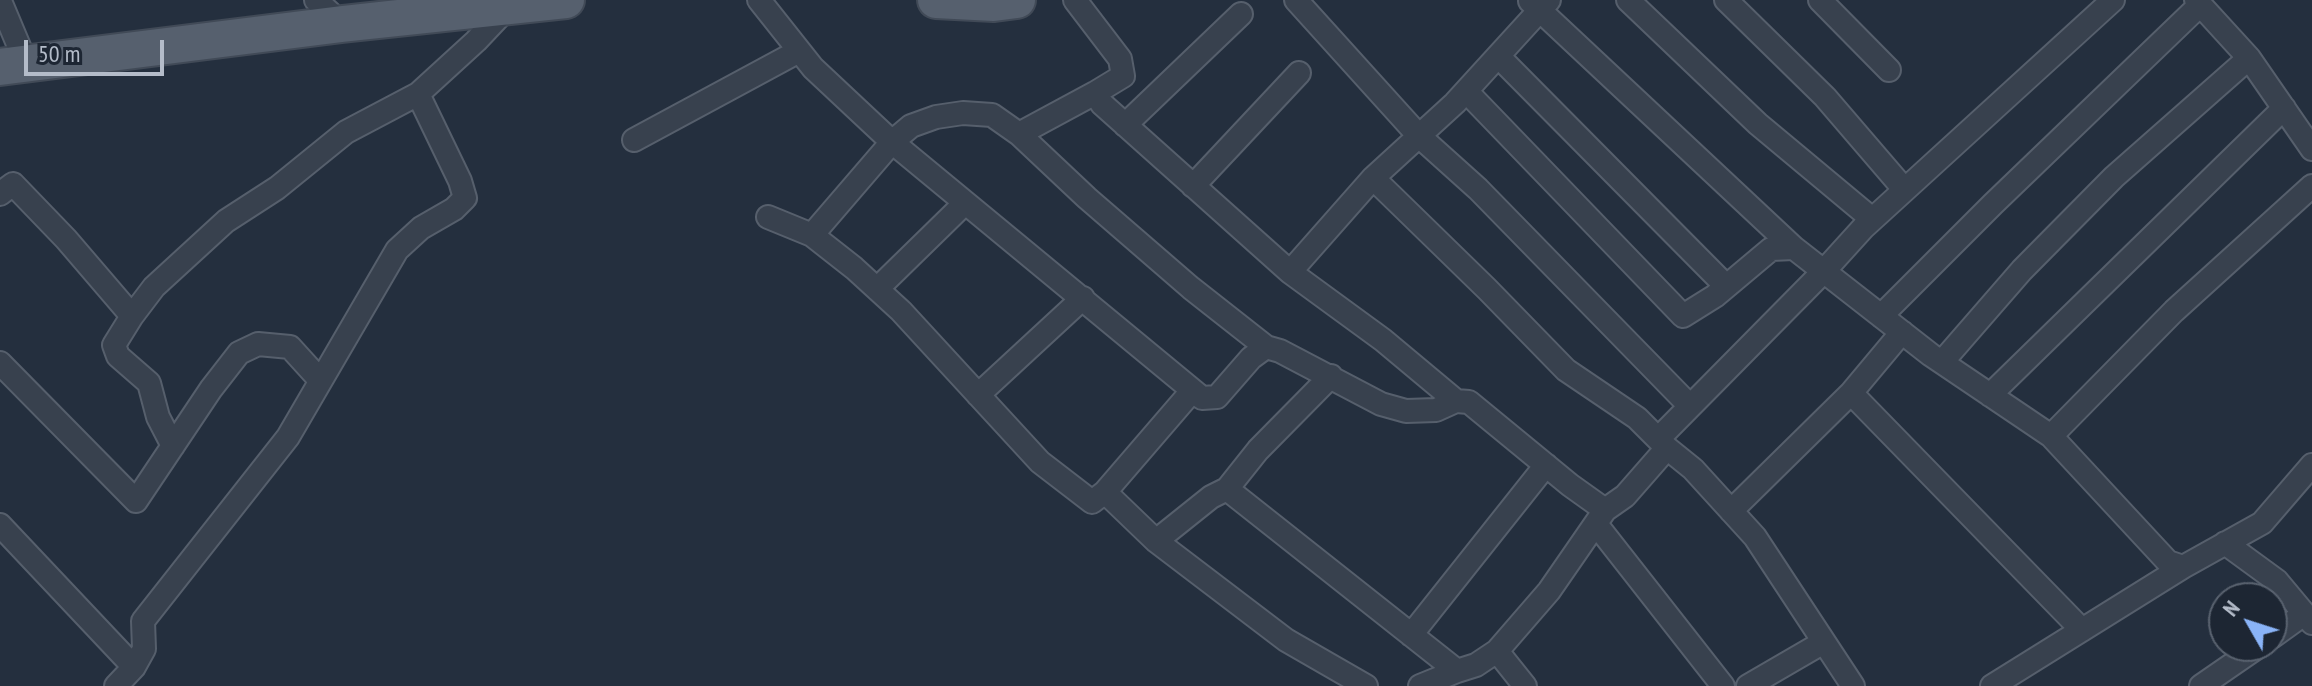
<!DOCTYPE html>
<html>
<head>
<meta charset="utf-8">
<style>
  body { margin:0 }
  #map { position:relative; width:2312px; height:686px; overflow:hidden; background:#242f3e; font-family:"PT Sans Narrow",sans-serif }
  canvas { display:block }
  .north { position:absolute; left:2208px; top:582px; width:80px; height:80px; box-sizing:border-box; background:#1d2633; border:2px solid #59626f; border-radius:50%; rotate:309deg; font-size:22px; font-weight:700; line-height:32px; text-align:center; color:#b4bcc9 }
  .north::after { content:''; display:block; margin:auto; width:28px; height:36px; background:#8ab4f8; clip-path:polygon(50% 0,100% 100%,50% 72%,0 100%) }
  .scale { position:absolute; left:24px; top:40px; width:140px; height:36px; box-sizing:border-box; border:4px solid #b4bcc9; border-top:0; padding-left:10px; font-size:24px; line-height:28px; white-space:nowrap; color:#b4bcc9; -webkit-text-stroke:6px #1d2633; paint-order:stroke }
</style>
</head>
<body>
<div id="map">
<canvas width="2312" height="686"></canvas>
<div class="north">N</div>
<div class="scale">50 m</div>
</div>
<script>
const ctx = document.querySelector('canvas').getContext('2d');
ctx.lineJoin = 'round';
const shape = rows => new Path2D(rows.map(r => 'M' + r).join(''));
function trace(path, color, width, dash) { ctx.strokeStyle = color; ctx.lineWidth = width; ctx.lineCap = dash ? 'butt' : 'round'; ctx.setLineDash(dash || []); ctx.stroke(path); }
const street = shape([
  [316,0,342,24],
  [759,0,813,68,892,142,1202,398,1217,397,1251,358,1266,347,1280,351,1381,404,1406,411,1436,410,1456,401,1469,402,1570,485,1605,510,1625,496,1667,448,1693,469,1755,537,1853,686],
  [1075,0,1120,59,1123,76,1095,93,1102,104,1290,272,1373,178,1455,103,1549,0],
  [1296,0,1419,136,1478,189,1690,406],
  [1628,0,1758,124,1872,219],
  [1726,0,1825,97,1904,189],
  [1820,0,1889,70],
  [2196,0,2249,58,2312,149],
  [0,1,26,63],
  [1530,1,1794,248],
  [1498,56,1726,286],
  [1466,91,1683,316,1715,296,1771,249,1794,248,1931,355,2051,436,2168,562,2183,567,2262,523,2312,465],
  [1095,93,1019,134,1087,198,1191,288,1266,347],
  [1125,125,1241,14],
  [634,140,799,51],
  [1373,178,1487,289,1566,370,1637,418,1667,448],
  [1193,186,1299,73],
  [0,194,13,184,66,239,132,316],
  [768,217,812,235,854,268,901,311,1040,462,1092,502,1105,492,1192,391],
  [812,235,892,142,911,126,936,117,963,113,992,115,1019,134],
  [1290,272,1383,340,1456,401],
  [877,289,965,203],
  [1881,316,1993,204,2200,5],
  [1942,362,2022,270,2114,177,2249,58],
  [0,363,136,501,211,389,239,353,258,344,290,347,320,380],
  [1851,393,1902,332],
  [978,395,1083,298],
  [1990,395,2284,108],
  [2051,436,2174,311,2312,186],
  [1658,439,1824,271,1863,228,2113,0],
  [173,446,158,417,149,383,118,356,114,345,132,316,154,287,226,221,277,188,346,132,418,94],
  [1227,489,1258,450,1331,376],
  [1105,492,1156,541,1286,640,1366,686],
  [1731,511,1851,393,2082,630],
  [1596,524,1723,686],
  [0,525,134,667],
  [1156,541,1211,497,1227,489,1457,671,1476,665,1497,651,1549,591,1605,510],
  [2225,543,2277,581,2312,623],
  [1411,635,1546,465],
  [2272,637,2304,614],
  [1497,651,1525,686],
  [116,686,134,667,144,649,143,621,288,437,397,250,421,228,454,209,465,198,460,181,418,94,476,41,509,6],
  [1420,686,1457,671],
  [1748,686,1822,643],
  [1992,686,2183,567],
  [2201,686,2259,646]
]);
const primary = shape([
  [936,0,994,3,1017,0],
  [0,67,342,24,566,0]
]);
trace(street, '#565f6c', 26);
trace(primary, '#414a57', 40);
trace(street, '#38414e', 22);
trace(primary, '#56606e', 36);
</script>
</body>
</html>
